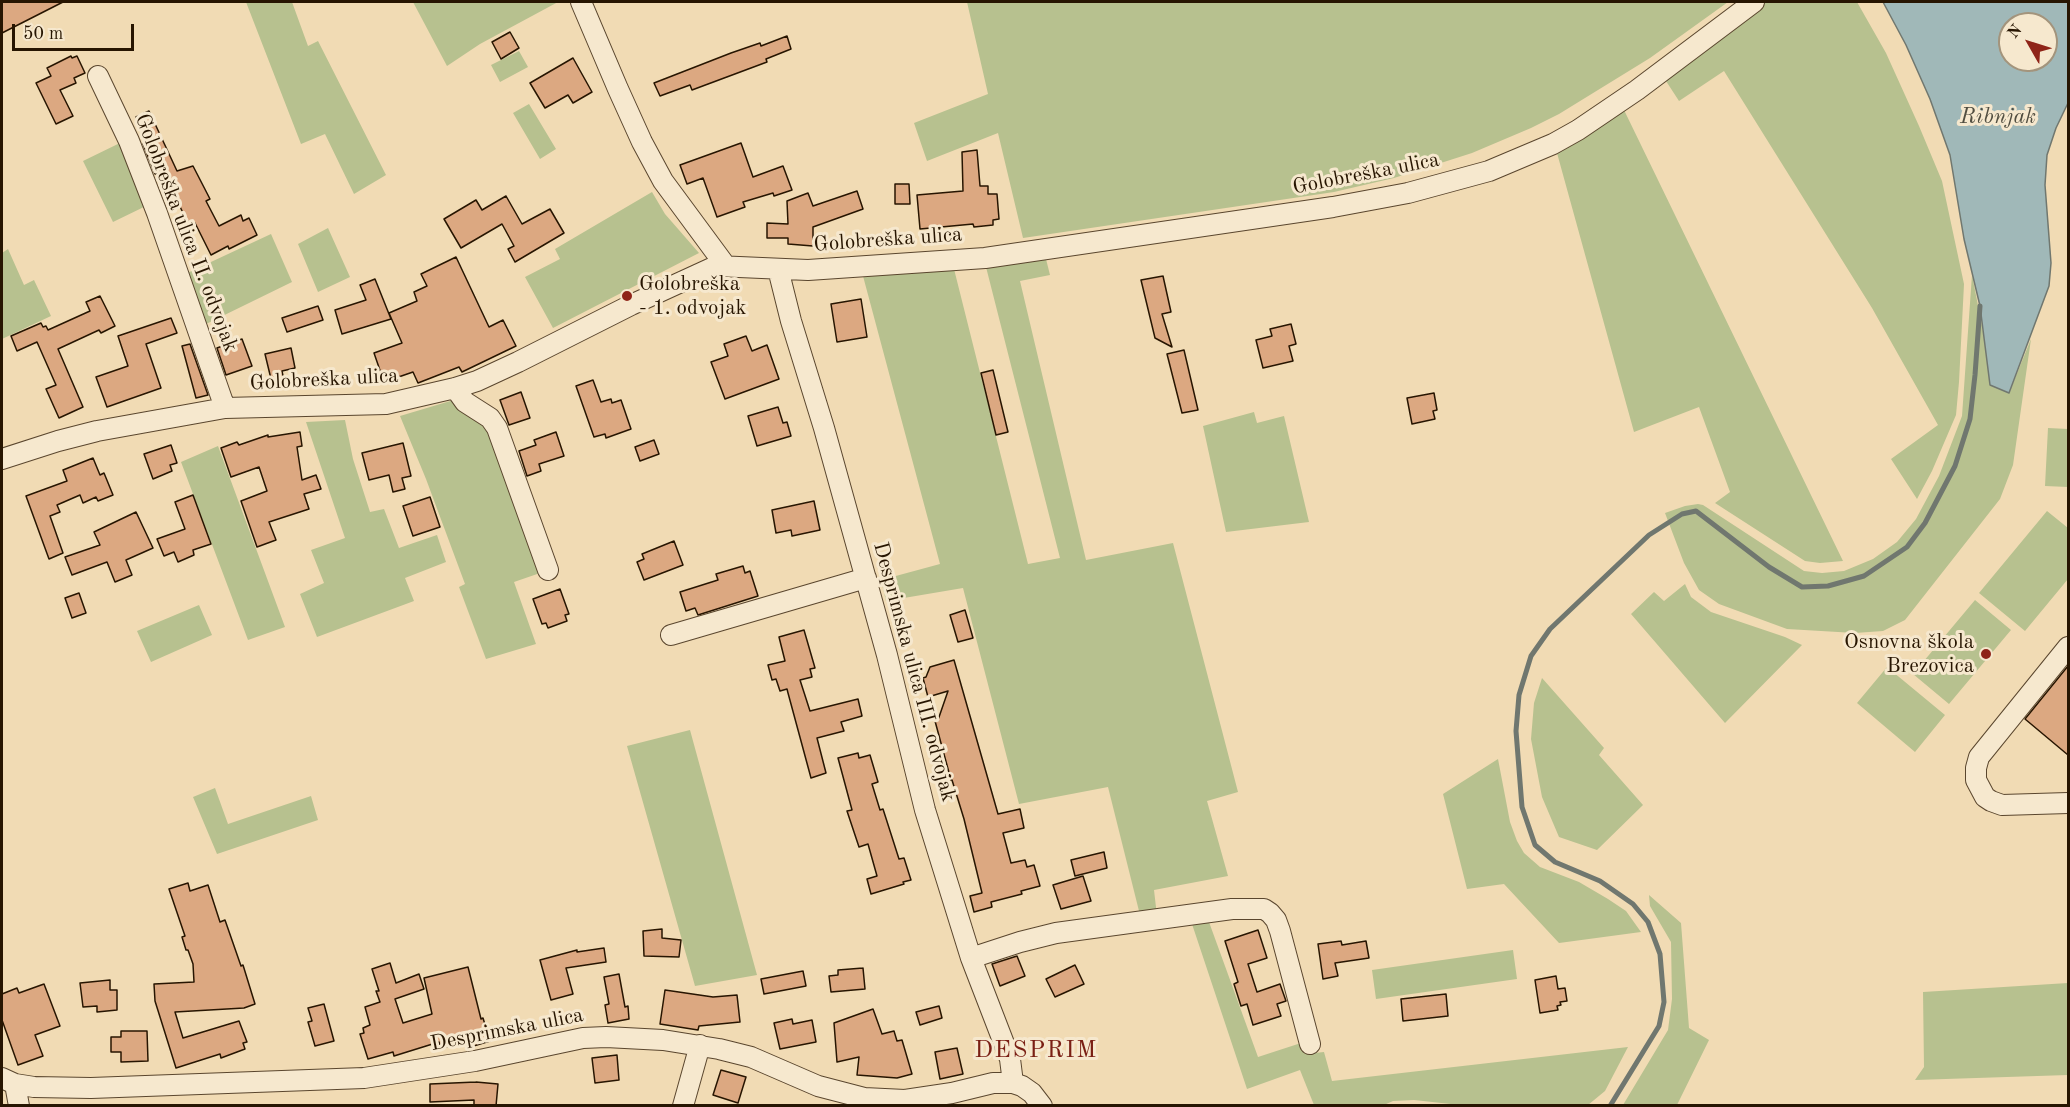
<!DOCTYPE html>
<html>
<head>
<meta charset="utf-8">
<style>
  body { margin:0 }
  #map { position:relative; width:2070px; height:1107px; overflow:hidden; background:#f1dbb4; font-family:"Old Standard TT",serif }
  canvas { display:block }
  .frame { position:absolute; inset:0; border:3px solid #271501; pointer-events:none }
  .north { position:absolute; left:1998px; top:12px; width:60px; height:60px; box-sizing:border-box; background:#f6e8ce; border:2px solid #a3947c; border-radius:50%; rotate:309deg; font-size:16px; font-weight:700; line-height:24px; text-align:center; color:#271501 }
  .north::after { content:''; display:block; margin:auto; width:21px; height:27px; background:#8f2418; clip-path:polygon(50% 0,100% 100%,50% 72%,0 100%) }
  .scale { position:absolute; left:12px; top:24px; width:122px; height:27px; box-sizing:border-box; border:3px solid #271501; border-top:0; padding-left:8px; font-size:18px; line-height:21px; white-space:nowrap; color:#271501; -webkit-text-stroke:4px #f6e8ce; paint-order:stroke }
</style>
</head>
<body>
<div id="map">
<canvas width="2070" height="1107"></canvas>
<div class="frame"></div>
<div class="north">N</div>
<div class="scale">50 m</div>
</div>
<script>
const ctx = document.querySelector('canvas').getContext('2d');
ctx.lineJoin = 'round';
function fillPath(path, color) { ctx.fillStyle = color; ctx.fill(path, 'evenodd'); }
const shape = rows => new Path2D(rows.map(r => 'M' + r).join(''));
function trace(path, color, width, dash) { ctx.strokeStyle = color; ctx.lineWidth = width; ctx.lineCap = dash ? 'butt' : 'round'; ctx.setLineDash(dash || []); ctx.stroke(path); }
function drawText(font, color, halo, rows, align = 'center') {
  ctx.font = font + ' "Old Standard TT",serif'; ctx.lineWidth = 6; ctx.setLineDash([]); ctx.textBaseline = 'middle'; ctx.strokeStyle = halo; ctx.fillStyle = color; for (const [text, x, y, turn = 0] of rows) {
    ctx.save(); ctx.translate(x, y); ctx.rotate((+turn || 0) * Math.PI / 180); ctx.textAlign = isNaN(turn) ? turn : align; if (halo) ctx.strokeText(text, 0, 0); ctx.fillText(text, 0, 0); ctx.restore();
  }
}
fillPath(shape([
  [246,2,292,2,308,46,318,41,386,175,354,194,325,134,301,144],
  [413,2,558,2,480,44,447,66],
  [967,2,1728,2,1650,58,1559,114,1531,128,1472,153,1394,178,1334,192,1023,238,998,133,927,161,914,123,988,94],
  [1765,2,1857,2,1886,53,1919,126,1942,181,1964,284,1959,382,1956,415,1932,471,1917,499,1891,459,1938,425,1872,308,1724,71,1679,101,1666,81],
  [519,51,528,67,500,82,491,65],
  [529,104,556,149,540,159,513,113],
  [1624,110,1843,561,1820,563,1805,561,1715,503,1730,492,1699,407,1634,432,1557,153],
  [122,142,148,205,113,222,83,161],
  [652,192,665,214,699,253,553,328,525,277,560,259,555,249],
  [328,228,350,277,318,292,298,244],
  [271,234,292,282,202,326,183,275],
  [8,249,24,285,34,280,51,316,2,339,2,253],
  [1046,259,1050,275,1020,281,1086,560,1173,543,1238,792,1207,801,1228,876,1154,890,1157,916,1141,919,1108,787,1019,804,963,588,886,601,881,580,940,564,863,276,954,269,1028,564,1060,558,986,267],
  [1972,275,1984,336,1990,385,2009,393,2031,339,2013,465,2000,499,1905,620,1883,631,1855,633,1787,629,1719,604,1699,590,1684,563,1665,513,1685,506,1698,504,1703,505,1804,571,1822,573,1844,571,1873,559,1897,542,1916,519,1939,476,1962,416],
  [457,399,486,419,543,572,514,582,536,644,486,659,459,587,465,584,426,479,400,416],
  [1254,412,1257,423,1284,416,1309,522,1226,532,1203,426],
  [345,420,353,459,370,512,384,509,399,548,437,535,446,562,405,578,414,601,317,637,300,594,324,583,311,550,345,538,306,422],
  [2048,428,2068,429,2068,487,2045,486],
  [218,446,285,627,248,640,181,462],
  [2047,511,2068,528,2068,579,2025,631,1979,593],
  [1685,584,1691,597,1711,612,1785,637,1802,645,1725,723,1631,614,1654,592,1664,601],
  [1975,600,2011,630,1949,704,1913,674],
  [199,605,212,635,151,662,137,631],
  [1887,667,1945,715,1915,752,1857,703],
  [1542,678,1604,748,1599,755,1643,805,1597,850,1559,837,1542,797,1531,739,1534,703],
  [690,730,757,975,695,986,627,746],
  [1498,759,1510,822,1517,841,1524,853,1540,867,1579,882,1608,899,1626,911,1641,932,1559,943,1504,884,1467,889,1443,794],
  [215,788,228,824,311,796,318,820,217,854,193,797],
  [1649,895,1681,923,1689,1028,1709,1040,1677,1105,1623,1105,1668,1030,1672,999,1671,942,1650,906],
  [1209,922,1258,1057,1301,1043,1305,1054,1324,1052,1332,1081,1628,1047,1605,1091,1588,1105,1469,1106,1414,1100,1393,1101,1384,1105,1314,1105,1300,1070,1247,1089,1192,924],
  [1513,950,1517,979,1376,999,1372,970],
  [2068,983,2068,1075,1915,1080,1924,1067,1923,992]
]), '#b7c18f');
const water = shape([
  [1883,2,2068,2,2068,103,2056,128,2047,155,2045,185,2051,263,2049,286,2009,393,1990,385,1980,306,1964,239,1950,155,1930,99,1906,45,1883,2],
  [2010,24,2046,24,2046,60,2010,60,2010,24]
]);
fillPath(water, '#a0b8b8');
trace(water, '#70776f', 1.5);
trace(shape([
  [1610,1106,1659,1026,1664,1002,1660,954,1648,922,1633,904,1600,881,1555,862,1535,845,1522,807,1516,731,1519,695,1531,656,1550,629,1649,535,1682,514,1696,511,1769,567,1802,587,1828,586,1864,576,1907,547,1925,523,1955,466,1970,419,1975,375,1980,306]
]), '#70776f', 5);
const building = shape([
  [2,2,63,2,2,33,2,2],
  [510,32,519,48,501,59,492,42,510,32],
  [787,36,791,49,766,59,767,62,692,90,690,85,660,96,654,83,731,53,760,43,761,46,787,36],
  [71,56,72,58,77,56,85,73,74,78,76,83,60,90,73,116,56,124,36,83,51,76,47,68,71,56],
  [573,58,592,92,573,103,568,95,545,108,530,83,573,58],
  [149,111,177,171,193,166,210,199,206,201,219,226,241,215,243,221,249,218,257,235,229,249,228,246,211,255,195,223,187,221,162,170,155,174,143,144,148,141,136,117,149,111],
  [741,143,753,177,783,166,792,190,774,196,773,193,743,202,745,207,717,217,703,178,687,184,680,165,741,143],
  [977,150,980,186,988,186,988,194,997,194,999,219,993,220,993,225,974,227,973,224,920,229,917,195,963,191,962,152,977,150],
  [895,184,909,184,910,204,895,204,895,184],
  [857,191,863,209,813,227,813,246,788,244,788,238,767,238,767,223,788,224,787,201,808,193,813,206,857,191],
  [506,196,522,224,550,209,564,233,515,262,508,249,514,246,502,224,461,248,444,219,476,200,482,210,506,196],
  [456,257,489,327,503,320,516,346,462,372,459,367,418,383,413,372,384,382,374,353,402,343,389,313,417,301,414,292,427,286,421,274,456,257],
  [1163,276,1171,312,1162,314,1172,347,1155,338,1141,280,1163,276],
  [375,279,391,319,342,334,335,310,366,300,360,285,375,279],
  [100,296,115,326,101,333,99,330,58,349,83,407,59,418,46,389,56,385,37,342,17,351,11,336,41,323,43,327,46,326,48,330,90,311,86,302,100,296],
  [861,299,867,337,837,342,831,304,861,299],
  [318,306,323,320,287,332,282,318,318,306],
  [171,318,177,333,146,344,161,388,107,407,96,377,128,366,118,336,171,318],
  [1291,324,1296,344,1289,346,1293,361,1263,368,1256,340,1272,336,1270,329,1291,324],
  [746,336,752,351,767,345,779,379,725,399,711,362,728,356,724,344,746,336],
  [242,339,252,366,226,375,217,348,242,339],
  [190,344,208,395,196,398,182,346,190,344],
  [291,348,295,368,282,371,284,381,272,383,265,354,291,348],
  [1184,350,1198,410,1182,413,1167,354,1184,350],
  [993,370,1008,432,996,435,981,373,993,370],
  [593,380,601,402,611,399,612,403,621,400,631,429,606,438,605,434,594,437,576,386,593,380],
  [521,392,530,418,509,425,500,400,521,392],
  [1434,393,1437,410,1433,411,1435,419,1412,424,1407,398,1434,393],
  [778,407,783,423,787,422,791,436,757,446,748,416,778,407],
  [300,432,302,446,297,447,302,480,316,475,321,489,304,494,309,509,269,522,276,540,257,547,241,501,267,491,259,467,231,477,221,448,237,442,239,445,268,435,268,437,300,432],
  [556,432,564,456,539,464,541,471,527,476,519,451,536,445,534,440,556,432],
  [654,440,659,454,640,461,635,447,654,440],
  [403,443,411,476,402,478,405,489,393,492,389,475,369,480,362,453,403,443],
  [171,445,177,463,170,465,172,471,153,479,144,454,171,445],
  [93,458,100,475,104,473,113,495,98,501,96,497,83,503,80,495,57,505,60,512,50,516,63,553,49,559,26,496,67,481,63,470,93,458],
  [193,495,211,544,193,550,194,555,178,562,174,552,164,556,157,539,185,529,175,502,193,495],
  [430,497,440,527,413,536,403,506,430,497],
  [814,501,820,530,792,536,791,530,776,533,772,510,814,501],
  [136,512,153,548,126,560,132,575,115,582,107,562,72,575,65,557,100,545,94,532,136,512],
  [674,541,683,565,644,580,637,562,644,559,642,554,674,541],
  [743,566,745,573,750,571,758,596,698,615,695,608,686,611,680,592,718,580,716,574,743,566],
  [560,589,569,614,565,615,567,621,548,628,546,623,542,624,533,599,560,589],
  [79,593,86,613,72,618,65,598,79,593],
  [965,610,973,638,958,642,950,615,965,610],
  [804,630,815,668,810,669,812,677,800,680,810,711,858,699,862,716,841,722,844,731,817,738,826,773,811,778,788,693,787,689,780,691,776,679,772,680,768,665,785,661,779,637,804,630],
  [954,660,998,814,1020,809,1024,828,1003,833,1011,863,1025,860,1027,867,1034,865,1040,886,1021,891,1022,894,991,902,992,907,974,912,970,896,982,893,964,819,952,780,951,780,935,721,938,720,948,691,928,697,923,678,926,677,930,667,954,660],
  [2068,666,2068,755,2025,719,2068,666],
  [858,753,859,758,870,755,878,782,872,784,880,810,883,809,899,859,904,858,911,880,903,882,904,884,871,894,867,879,877,876,868,844,859,847,847,811,852,810,838,758,858,753],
  [1104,852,1107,868,1075,876,1071,860,1104,852],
  [1083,876,1091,901,1061,909,1053,885,1083,876],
  [188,883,190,891,208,885,220,922,225,920,241,966,243,965,255,1004,244,1008,175,1012,183,1038,239,1021,247,1042,243,1043,245,1049,221,1058,220,1054,176,1068,155,1001,154,984,194,982,193,964,188,950,186,950,182,937,185,936,169,889,188,883],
  [662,929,662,938,681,940,679,957,644,956,643,931,662,929],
  [1258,930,1267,958,1248,964,1257,992,1280,984,1286,1001,1277,1004,1281,1016,1253,1025,1247,1004,1241,1006,1234,984,1238,982,1225,941,1258,930],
  [1341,941,1342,945,1366,941,1369,958,1335,963,1338,976,1323,979,1318,944,1341,941],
  [604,948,606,962,566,968,573,994,551,1000,540,960,577,950,577,952,604,948],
  [1017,956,1025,976,1000,986,992,964,1017,956],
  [390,963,396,983,419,974,424,989,395,999,403,1023,432,1014,424,978,468,967,481,1019,483,1018,490,1041,467,1048,466,1042,441,1048,439,1042,394,1056,393,1052,368,1059,360,1034,364,1033,363,1028,370,1025,365,1007,380,1002,376,991,379,991,372,969,390,963],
  [1075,965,1084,984,1055,997,1046,979,1075,965],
  [863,968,865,989,831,992,829,976,838,975,838,970,863,968],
  [803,971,806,986,764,994,761,979,803,971],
  [619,974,625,1007,628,1006,629,1019,608,1023,605,1005,609,1004,604,977,619,974],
  [1556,976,1558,989,1565,988,1567,1001,1560,1002,1561,1005,1557,1006,1558,1010,1540,1013,1535,980,1556,976],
  [110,980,110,990,117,990,117,1010,97,1012,97,1006,83,1007,80,983,110,980],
  [44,984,60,1026,35,1035,43,1056,18,1065,2,1020,2,994,17,988,19,993,44,984],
  [665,990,713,997,737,995,740,1022,699,1026,698,1030,660,1024,665,990],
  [1446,994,1448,1016,1403,1021,1401,999,1446,994],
  [324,1004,334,1041,315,1046,308,1022,312,1021,308,1008,324,1004],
  [939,1006,942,1018,920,1025,916,1012,939,1006],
  [873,1009,882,1034,894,1031,897,1041,902,1040,912,1074,897,1078,857,1075,859,1057,837,1062,834,1023,873,1009],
  [792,1019,793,1024,812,1020,816,1042,780,1049,774,1023,792,1019],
  [121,1031,147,1031,148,1061,121,1062,121,1052,111,1052,111,1037,121,1037,121,1031],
  [957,1048,963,1074,940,1079,935,1052,957,1048],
  [617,1055,619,1080,595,1083,592,1058,617,1055],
  [721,1070,746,1077,738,1103,713,1095,721,1070],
  [476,1082,498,1084,496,1106,474,1105,474,1100,430,1102,430,1084,476,1082]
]);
fillPath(building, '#dca881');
trace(building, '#271501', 1.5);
const minor = shape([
  [581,2,618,89,642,142,663,181,725,265],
  [98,76,129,141,157,213,225,408],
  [778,269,791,321,824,428,887,655,925,810,971,958,1010,1059,1013,1083],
  [455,388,465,402,490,418,497,428,548,570],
  [2,459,58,441,97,431,225,408,386,404,455,388,477,381,518,362,631,305,716,266,808,270,985,258,1333,207,1408,193,1489,171,1553,144,1578,130,1637,90,1754,2],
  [671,635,866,578],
  [2068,647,1979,757,1976,768,1976,780,1985,797,1991,801,2002,805,2068,803],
  [971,958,1020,942,1056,933,1232,909,1264,909,1270,913,1276,920,1280,931,1310,1044],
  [2,1078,15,1084,34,1087,91,1088,364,1078,475,1061,583,1038,606,1037,663,1040,719,1049,751,1057,818,1086,864,1098,905,1100,952,1093,993,1083,1013,1083,1022,1086,1032,1093,1042,1106],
  [15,1084,19,1106],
  [683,1106,700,1045]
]);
trace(minor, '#5a462e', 22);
trace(minor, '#f6e8ce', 20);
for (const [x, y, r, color] of [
  [627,296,6,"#8f2418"],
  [1986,654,6,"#8f2418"]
]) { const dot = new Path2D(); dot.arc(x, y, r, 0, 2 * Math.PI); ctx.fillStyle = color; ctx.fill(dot); trace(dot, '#f6e8ce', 2); }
drawText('21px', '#271501', '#f6e8ce', [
  ["Golobreška ulica",1366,174,-11],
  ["Golobreška ulica II. odvojak",186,233,69],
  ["Golobreška ulica",888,240,-4],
  ["Golobreška ulica",324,380,-3],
  ["Desprimska ulica III. odvojak",914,672,75],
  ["Desprimska ulica",507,1030,-11]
]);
drawText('21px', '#271501', '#f6e8ce', [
  ["Golobreška",639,284],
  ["- 1. odvojak",639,308],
  ["Osnovna škola",1974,642,"right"],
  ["Brezovica",1974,666,"right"]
], 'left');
drawText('italic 22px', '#514e41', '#f6e8ce', [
  ["Ribnjak",1998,117]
]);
ctx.letterSpacing = '1.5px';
drawText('24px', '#7a1f14', '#f6e8ce', [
  ["DESPRIM",1036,1051]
]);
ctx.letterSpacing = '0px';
</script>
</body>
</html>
